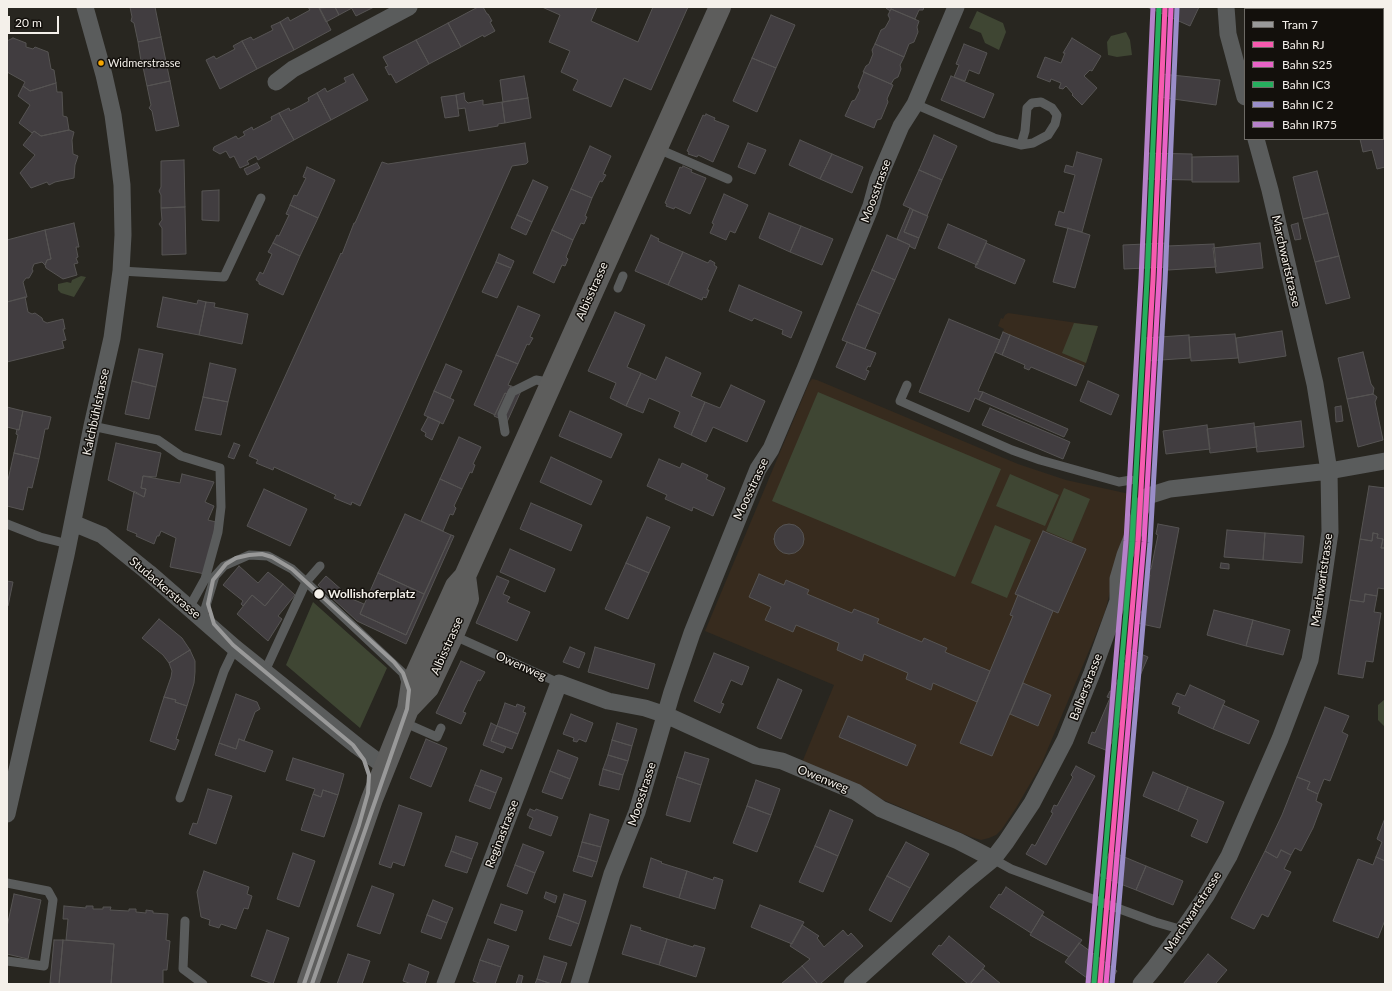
<!DOCTYPE html>
<html>
<head>
<meta charset="utf-8">
<style>
  body { margin:0 }
  #map { position:relative; width:1392px; height:991px; overflow:hidden; background:#282620; font-family:Lato,sans-serif }
  canvas { display:block }
  .frame { position:absolute; inset:0; border:8px solid #f4f0ea; pointer-events:none }
  .legend { position:absolute; left:1244px; top:8px; width:140px; height:132px; box-sizing:border-box; background:#13100c; border:1px solid #6d6a65; margin:0; padding:5px 7px; list-style:none; font-size:12px; color:#f4f0ea }
  .legend li { display:flex; align-items:center; gap:8px; height:20px }
  .legend b { width:20px; border:1px solid #6d6a65 }
  .scale { position:absolute; left:8px; top:16px; width:51px; height:18px; box-sizing:border-box; border:2px solid #f4f0ea; border-top:0; padding-left:5px; font-size:12px; line-height:14px; white-space:nowrap; color:#f4f0ea; -webkit-text-stroke:3px #13100c; paint-order:stroke }
</style>
</head>
<body>
<div id="map">
<canvas width="1392" height="991"></canvas>
<div class="frame"></div>
<ul class="legend">
<li><b style="height:5px;background:#999"></b>Tram 7</li>
<li><b style="height:5px;background:#f75aaf"></b>Bahn RJ</li>
<li><b style="height:5px;background:#e863c7"></b>Bahn S25</li>
<li><b style="height:5px;background:#26ae5e"></b>Bahn IC3</li>
<li><b style="height:5px;background:#9a8ec9"></b>Bahn IC 2</li>
<li><b style="height:5px;background:#b681ca"></b>Bahn IR75</li>
</ul>
<div class="scale">20 m</div>
</div>
<script>
const ctx = document.querySelector('canvas').getContext('2d');
ctx.lineJoin = 'round';
function fillPath(path, color) { ctx.fillStyle = color; ctx.fill(path, 'evenodd'); }
const shape = rows => new Path2D(rows.map(r => 'M' + r).join(''));
function trace(path, color, width, dash) { ctx.strokeStyle = color; ctx.lineWidth = width; ctx.lineCap = dash ? 'butt' : 'round'; ctx.setLineDash(dash || []); ctx.stroke(path); }
function drawText(font, color, halo, rows, align = 'center') {
  ctx.font = font + ' Lato,sans-serif'; ctx.lineWidth = 3; ctx.setLineDash([]); ctx.textBaseline = 'middle'; ctx.strokeStyle = halo; ctx.fillStyle = color; for (const [text, x, y, turn = 0] of rows) {
    ctx.save(); ctx.translate(x, y); ctx.rotate((+turn || 0) * Math.PI / 180); ctx.textAlign = isNaN(turn) ? turn : align; if (halo) ctx.strokeText(text, 0, 0); ctx.fillText(text, 0, 0); ctx.restore();
  }
}
fillPath(shape([
  [1008,313,1098,326,1086,363,1076,386,995,352,1004,329,998,326,1001,318,1003,319,1005,315],
  [812,379,817,380,1018,464,1066,480,1134,495,1105,612,1094,639,1041,765,1016,808,1002,829,996,835,989,838,981,840,971,837,801,765,834,685,705,631,809,383]
]), '#372b1e');
fillPath(shape([
  [977,11,1003,23,1006,32,999,50,985,43,981,33,969,28],
  [1126,32,1130,40,1132,55,1117,57,1108,55,1107,42,1111,36],
  [81,276,86,277,74,297,61,293,58,290,58,284,67,282,71,283,72,280],
  [1074,323,1098,326,1086,363,1062,353],
  [818,392,1001,469,955,577,772,501],
  [1010,474,1059,495,1045,526,996,506],
  [1064,488,1090,499,1072,542,1046,531],
  [995,525,1031,540,1007,598,971,583],
  [313,602,387,668,360,728,286,665],
  [1385,699,1385,727,1378,720,1378,705]
]), '#3f4633');
const building = shape([
  [130,7,155,7,161,37,138,42,134,23,131,21,132,17,130,7],
  [308,7,319,7,331,30,294,50,280,22,288,17,290,21,310,10,308,7],
  [335,7,339,15,326,22,319,8,335,7],
  [335,7,351,7,352,8,339,15,335,7],
  [351,7,374,7,356,16,351,7],
  [478,7,483,7,487,14,488,14,492,21,490,22,495,31,484,37,483,35,461,47,448,23,478,7],
  [542,7,597,7,591,21,638,42,653,7,688,7,651,90,624,78,611,107,573,90,578,80,561,72,570,51,549,42,560,15,542,7],
  [886,7,924,7,923,10,919,10,915,19,891,9,890,11,886,8,886,7],
  [1147,7,1199,7,1190,26,1147,7],
  [891,9,919,21,917,27,918,32,914,42,909,44,904,57,875,44,881,30,885,28,890,19,888,15,891,9],
  [771,15,795,25,776,68,752,58,771,15],
  [280,22,294,50,257,69,242,41,251,37,253,40,273,30,271,26,280,22],
  [448,23,461,47,429,64,416,40,448,23],
  [161,37,170,81,147,86,143,67,140,65,141,61,138,42,161,37],
  [13,38,26,43,26,47,33,49,35,47,48,52,51,69,54,70,56,83,30,91,23,86,25,82,7,72,7,41,13,38],
  [1072,38,1101,56,1092,71,1090,70,1084,76,1097,88,1082,105,1072,95,1073,94,1066,86,1063,89,1059,88,1061,83,1051,79,1050,82,1037,77,1045,57,1061,63,1065,53,1063,53,1072,38],
  [416,40,429,64,396,83,391,74,389,75,385,67,388,66,383,57,416,40],
  [242,41,257,69,220,89,206,60,214,56,216,59,235,49,233,46,242,41],
  [875,44,904,57,900,65,901,69,898,77,894,79,891,84,863,72,866,66,869,64,873,54,872,50,875,44],
  [964,44,987,53,979,74,969,70,965,81,954,77,959,65,956,64,964,44],
  [752,58,776,68,757,112,733,101,752,58],
  [864,72,893,85,887,99,888,102,881,119,877,120,874,128,845,116,852,101,855,100,860,90,858,87,864,72],
  [353,74,368,100,331,120,317,93,325,88,327,92,346,82,344,78,353,74],
  [1162,74,1220,80,1216,105,1159,97,1162,74],
  [524,76,528,98,503,102,500,80,524,76],
  [951,76,994,94,984,118,941,100,951,76],
  [170,81,179,126,156,131,152,111,149,108,151,105,147,86,170,81],
  [56,83,57,92,62,92,63,116,67,117,69,130,41,136,34,131,32,133,19,123,30,105,18,96,23,86,30,91,56,83],
  [1383,87,1385,87,1385,167,1377,169,1372,150,1363,152,1360,139,1383,139,1383,87],
  [317,93,331,120,294,140,279,113,289,108,290,111,300,106,309,101,308,98,317,93],
  [464,93,465,100,468,103,483,100,483,105,502,102,505,123,498,124,498,126,469,131,465,108,458,109,456,95,464,93],
  [456,95,459,116,445,118,441,97,456,95],
  [528,98,531,118,505,123,502,102,528,98],
  [279,113,294,140,258,160,256,156,247,161,249,164,240,168,234,156,230,158,226,151,220,154,213,150,214,147,236,136,238,139,245,135,243,132,252,127,253,130,272,120,271,117,279,113],
  [706,114,715,118,714,120,729,126,713,162,698,155,697,157,688,154,689,152,687,151,703,115,705,116,706,114],
  [69,130,74,132,72,140,73,154,78,156,75,165,74,178,55,182,49,185,47,182,31,188,20,173,35,155,23,145,34,131,41,136,69,130],
  [934,135,957,146,942,180,919,170,934,135],
  [800,140,832,154,820,179,789,165,800,140],
  [525,143,528,162,526,164,512,166,360,506,352,502,351,505,334,498,336,495,274,467,273,470,256,463,258,460,249,456,341,253,342,254,354,223,355,223,382,162,388,164,525,143],
  [748,143,766,150,755,174,738,167,748,143],
  [590,146,611,156,603,174,606,175,602,182,600,181,592,198,571,189,590,146],
  [1077,152,1102,159,1082,232,1055,225,1059,211,1064,213,1075,175,1064,172,1066,165,1073,167,1077,152],
  [1145,153,1192,154,1192,180,1144,179,1145,153],
  [832,154,863,167,852,193,820,179,832,154],
  [1238,156,1239,182,1192,182,1192,157,1238,156],
  [184,160,185,207,161,208,161,195,159,191,161,187,161,161,184,160],
  [257,163,260,168,247,175,244,169,257,163],
  [683,166,692,170,691,172,706,178,690,214,675,207,674,209,666,206,667,204,665,203,680,167,682,168,683,166],
  [307,167,335,180,318,218,290,205,294,195,297,196,306,178,303,177,307,167],
  [919,170,942,180,927,216,903,205,919,170],
  [1317,171,1328,213,1303,219,1293,177,1317,171],
  [533,180,548,187,532,222,517,215,533,180],
  [571,189,592,198,585,216,587,217,584,224,581,223,573,240,552,230,571,189],
  [219,190,219,221,202,220,202,191,219,190],
  [724,194,748,205,735,233,730,231,726,240,710,233,714,224,712,223,724,194],
  [290,205,318,218,300,256,273,243,277,235,279,236,289,215,286,214,290,205],
  [185,207,186,254,162,255,162,228,159,224,162,220,161,208,185,207],
  [910,208,913,210,904,232,919,238,915,249,909,246,910,245,897,239,910,208],
  [913,210,928,216,919,238,904,232,913,210],
  [769,213,801,226,790,252,759,238,769,213],
  [1328,213,1339,256,1315,262,1303,219,1328,213],
  [517,215,532,222,526,235,511,228,517,215],
  [74,223,79,247,76,247,78,257,76,258,78,263,74,264,77,275,63,279,46,268,45,265,47,260,51,259,45,230,74,223],
  [1298,223,1301,239,1295,240,1291,225,1298,223],
  [948,224,987,241,977,265,938,248,948,224],
  [801,226,833,239,822,265,790,252,801,226],
  [1068,228,1090,235,1075,288,1053,282,1068,228],
  [45,230,51,259,47,260,45,265,42,262,34,264,32,269,33,271,29,278,26,278,23,282,27,297,7,302,7,240,45,230],
  [552,230,573,240,566,257,568,259,565,266,562,265,554,283,533,273,552,230],
  [651,235,659,239,658,241,683,252,668,285,635,271,651,235],
  [887,235,910,245,895,280,872,270,887,235],
  [273,243,300,256,283,295,259,284,259,282,256,280,260,272,263,274,272,254,268,252,273,243],
  [986,243,1025,260,1015,284,975,267,986,243],
  [1167,243,1168,267,1124,269,1123,245,1167,243],
  [1260,243,1263,268,1216,273,1213,248,1260,243],
  [1214,244,1216,267,1168,270,1167,246,1214,244],
  [683,252,708,263,710,260,715,263,714,265,717,267,707,290,709,290,706,298,703,297,702,300,668,285,683,252],
  [499,254,514,261,511,268,496,262,499,254],
  [1339,256,1350,298,1326,304,1315,262,1339,256],
  [496,262,511,268,497,298,482,292,496,262],
  [872,270,895,280,880,314,857,304,872,270],
  [739,285,802,312,791,338,782,334,783,330,780,329,754,318,752,321,729,311,739,285],
  [25,297,28,312,32,314,35,313,42,318,43,321,47,323,63,319,65,329,63,329,66,340,62,341,64,348,7,362,7,302,25,297],
  [163,297,197,304,198,300,206,302,199,335,157,327,163,297],
  [206,302,215,303,214,307,248,314,242,344,199,335,206,302],
  [857,304,880,314,865,349,842,340,857,304],
  [518,306,540,315,530,337,533,338,529,345,527,344,518,364,496,355,518,306],
  [615,312,645,325,627,367,641,373,626,406,610,398,616,383,588,371,615,312],
  [949,319,1000,340,978,391,983,392,979,400,975,398,969,412,919,392,949,319],
  [1282,331,1286,356,1239,363,1236,338,1282,331],
  [1003,332,1010,335,1002,355,995,352,1003,332],
  [1235,334,1238,358,1191,361,1189,337,1235,334],
  [1010,335,1084,366,1076,386,1031,367,1029,370,1024,368,1025,365,1002,355,1010,335],
  [1189,335,1190,358,1147,361,1145,338,1189,335],
  [847,342,876,353,870,367,868,366,866,370,869,371,865,380,836,367,847,342],
  [139,349,163,354,156,387,132,381,139,349],
  [1363,352,1371,384,1374,388,1373,394,1347,399,1338,358,1363,352],
  [496,355,518,364,508,385,511,386,507,394,505,393,495,415,474,405,496,355],
  [666,357,701,373,691,396,705,402,691,435,674,427,680,412,649,398,643,413,626,406,641,373,656,380,666,357],
  [210,363,236,369,228,402,203,397,210,363],
  [446,364,462,371,450,398,434,391,446,364],
  [132,381,156,387,149,419,125,414,132,381],
  [1088,381,1119,395,1111,415,1080,401,1088,381],
  [731,385,765,401,747,442,713,427,706,442,691,435,705,402,720,408,731,385],
  [511,386,521,391,507,422,494,416,505,393,507,394,511,386],
  [434,391,454,400,443,424,424,415,434,391],
  [983,392,1068,429,1064,437,979,400,983,392],
  [1373,394,1377,397,1375,402,1383,440,1358,447,1347,399,1373,394],
  [203,397,228,402,221,435,195,430,203,397],
  [1341,406,1343,421,1336,422,1335,407,1341,406],
  [7,407,23,411,19,430,7,427,7,407],
  [990,408,1070,442,1063,459,982,425,990,408],
  [23,411,51,417,48,429,45,429,39,459,14,453,18,435,16,434,17,429,19,430,23,411],
  [570,411,622,434,611,458,559,436,570,411],
  [428,417,440,422,432,440,425,436,426,433,421,430,428,417],
  [1301,421,1304,447,1257,452,1254,427,1301,421],
  [1254,423,1257,447,1210,453,1207,429,1254,423],
  [1207,425,1210,449,1166,454,1163,431,1207,425],
  [459,437,481,447,473,464,475,465,472,473,470,472,462,489,440,479,459,437],
  [116,443,161,453,156,477,143,476,141,488,146,489,144,497,108,480,116,443],
  [234,443,240,445,234,459,228,457,234,443],
  [14,453,39,459,32,488,28,487,23,510,7,506,7,479,8,480,14,453],
  [551,457,602,481,591,505,540,482,551,457],
  [659,459,680,468,682,463,708,475,706,479,725,488,713,516,693,507,692,511,665,499,667,495,647,486,659,459],
  [182,474,214,482,205,502,214,506,208,520,216,522,205,574,170,567,176,538,161,531,159,536,157,536,154,544,136,536,137,534,127,530,134,491,144,497,146,489,141,488,143,476,180,483,182,474],
  [440,479,462,489,454,506,456,508,453,515,450,514,443,531,421,521,440,479],
  [1369,486,1385,488,1385,548,1381,548,1383,539,1377,538,1378,534,1373,533,1372,541,1360,539,1369,486],
  [264,489,307,509,290,546,247,526,264,489],
  [531,503,582,525,571,551,520,529,531,503],
  [405,514,451,535,424,594,378,573,405,514],
  [647,517,670,527,649,573,626,563,647,517],
  [1158,524,1179,528,1160,628,1137,623,1139,612,1142,612,1150,575,1147,575,1148,568,1151,569,1158,535,1156,534,1158,524],
  '774 539a15 15 0 1 1 30 0a15 15 0 1 1-30 0Z',
  [1227,530,1265,533,1263,560,1224,557,1227,530],
  [1043,531,1086,549,1058,613,1015,594,1043,531],
  [1265,533,1304,536,1302,563,1263,560,1265,533],
  [1373,533,1378,534,1377,538,1383,539,1381,548,1385,548,1385,589,1378,588,1377,596,1365,594,1364,602,1350,600,1360,539,1372,541,1373,533],
  [451,535,454,536,406,644,357,621,318,585,326,576,352,599,364,604,360,614,406,635,451,535],
  [510,549,555,569,545,592,500,572,510,549],
  [626,563,649,573,628,619,605,609,626,563],
  [1221,563,1229,564,1229,569,1220,568,1221,563],
  [239,566,258,583,268,572,283,584,265,606,252,595,243,606,241,604,243,601,223,585,239,566],
  [378,573,424,594,406,635,360,614,378,573],
  [759,574,784,585,786,580,809,590,807,594,852,613,854,609,879,619,877,623,922,642,924,638,947,648,945,652,990,671,977,702,933,683,931,690,906,679,908,673,864,654,862,661,837,650,839,643,796,625,793,632,765,620,771,607,749,597,759,574],
  [497,576,509,581,503,594,510,597,507,602,530,612,517,641,476,623,497,576],
  [7,581,13,582,8,606,7,606,7,581],
  [283,584,295,595,278,616,282,619,268,641,237,614,252,595,265,606,283,584],
  [1365,594,1377,596,1374,612,1381,613,1373,662,1366,661,1363,678,1338,674,1350,600,1364,602,1365,594],
  [1018,595,1053,611,992,756,960,743,1013,616,1010,615,1018,595],
  [1214,610,1253,620,1246,646,1207,635,1214,610],
  [159,619,182,638,190,650,169,663,163,655,142,638,159,619],
  [1253,620,1290,630,1283,655,1246,646,1253,620],
  [570,647,585,653,579,668,563,662,570,647],
  [595,647,655,664,648,689,588,672,595,647],
  [1129,649,1148,657,1108,751,1088,743,1092,732,1095,733,1110,698,1107,697,1110,691,1113,692,1126,660,1124,659,1129,649],
  [190,650,195,661,195,672,194,683,187,706,175,702,176,700,164,697,171,677,172,671,169,663,190,650],
  [714,653,749,667,742,685,731,680,721,703,724,704,720,713,694,701,714,653],
  [461,661,485,672,480,681,478,680,463,712,466,713,461,724,436,713,461,661],
  [778,679,802,690,781,739,757,728,778,679],
  [1023,683,1051,695,1038,726,1010,714,1023,683],
  [1190,685,1225,701,1213,729,1178,713,1180,707,1172,704,1177,693,1185,696,1190,685],
  [236,694,257,702,260,709,255,712,244,741,239,739,236,749,219,743,236,694],
  [164,697,176,700,175,702,187,706,176,739,179,740,175,750,150,741,164,697],
  [505,703,516,707,517,704,525,707,523,712,526,713,518,734,497,726,505,703],
  [1223,705,1259,721,1249,744,1213,729,1223,705],
  [1325,707,1349,716,1342,732,1348,735,1330,781,1324,779,1318,794,1307,789,1310,782,1297,777,1325,707],
  [571,714,593,723,586,742,579,739,577,742,573,741,574,738,563,734,571,714],
  [848,716,916,745,907,766,839,737,848,716],
  [491,723,497,726,491,741,506,747,503,753,483,745,491,723],
  [617,723,637,729,632,746,612,740,617,723],
  [497,726,518,734,512,749,491,741,497,726],
  [239,739,273,751,265,772,215,755,219,743,236,749,239,739],
  [426,739,447,748,431,787,410,778,426,739],
  [612,740,632,746,628,761,608,755,612,740],
  [558,750,578,758,570,779,550,771,558,750],
  [685,752,709,759,701,785,677,777,685,752],
  [608,755,628,761,623,775,603,769,608,755],
  [293,758,344,774,338,795,323,790,321,797,313,794,315,789,286,780,293,758],
  [1076,766,1095,776,1046,865,1026,854,1032,844,1035,846,1053,813,1051,812,1054,805,1057,806,1073,777,1071,775,1076,766],
  [603,769,623,775,619,790,599,785,603,769],
  [481,770,502,778,496,793,475,785,481,770],
  [550,771,570,779,562,799,542,792,550,771],
  [1153,772,1188,787,1178,811,1143,796,1153,772],
  [677,777,701,785,690,822,666,815,677,777],
  [1297,777,1310,782,1307,789,1318,794,1316,801,1322,804,1313,828,1301,851,1295,848,1291,855,1281,850,1277,858,1265,851,1282,815,1297,777],
  [756,780,780,789,771,815,747,806,756,780],
  [475,785,496,793,490,809,469,801,475,785],
  [1188,787,1224,802,1207,843,1191,836,1198,820,1178,811,1188,787],
  [208,789,232,796,216,844,189,834,193,823,197,824,208,789],
  [323,790,338,795,324,837,301,830,313,794,321,797,323,790],
  [399,805,422,813,404,866,393,862,391,868,379,864,399,805],
  [747,806,771,815,757,852,733,843,747,806],
  [530,809,535,811,536,809,558,817,551,836,529,828,533,818,527,815,530,809],
  [830,810,853,820,838,856,815,846,830,810],
  [590,814,609,820,601,847,582,842,590,814],
  [1385,818,1385,861,1376,857,1382,842,1377,839,1385,818],
  [456,836,478,843,472,859,451,851,456,836],
  [582,842,601,847,597,862,578,856,582,842],
  [906,842,929,854,910,888,887,876,906,842],
  [523,844,544,852,535,873,515,865,523,844],
  [815,846,838,856,823,892,799,882,815,846],
  [1281,850,1291,855,1284,869,1291,872,1268,917,1262,914,1254,929,1231,918,1265,851,1277,858,1281,850],
  [451,851,472,859,467,873,445,866,451,851],
  [1110,851,1146,866,1136,890,1100,876,1110,851],
  [293,853,315,861,299,907,277,899,293,853],
  [578,856,597,862,592,877,573,871,578,856],
  [1376,857,1385,861,1385,920,1378,938,1333,921,1358,859,1373,865,1376,857],
  [651,858,662,862,661,863,687,871,679,898,643,887,651,858],
  [515,865,535,873,527,894,507,886,515,865],
  [1146,866,1183,881,1173,905,1136,890,1146,866],
  [204,871,249,887,247,894,252,896,248,909,244,908,236,929,221,924,219,928,209,925,210,920,201,917,197,892,204,871],
  [687,871,713,880,714,877,723,880,715,909,679,898,687,871],
  [887,876,910,888,891,922,869,910,887,876],
  [372,886,394,894,380,934,357,926,372,886],
  [1006,887,1044,912,1031,933,990,907,999,894,1001,895,1006,887],
  [546,892,557,896,555,903,544,898,546,892],
  [14,894,41,900,28,959,7,954,7,927,14,894],
  [564,894,586,901,579,924,557,916,564,894],
  [433,900,453,908,447,923,427,915,433,900],
  [501,904,523,911,516,931,494,923,501,904],
  [760,905,804,922,792,944,751,927,760,905],
  [64,906,86,908,86,906,93,906,93,909,103,909,103,907,111,907,110,910,129,911,129,909,136,909,136,912,146,913,146,910,153,911,153,913,168,914,166,940,170,941,167,970,163,970,163,984,111,984,114,944,66,940,68,919,63,919,64,906],
  [427,915,447,923,441,939,421,932,427,915],
  [1042,915,1082,940,1069,957,1030,935,1042,915],
  [557,916,579,924,571,946,549,939,557,916],
  [631,925,641,928,640,930,667,939,659,965,622,954,631,925],
  [802,925,819,936,817,938,824,947,843,930,848,936,851,933,863,946,820,984,818,984,802,966,810,959,790,946,802,925],
  [267,930,289,938,273,984,251,976,267,930],
  [949,936,985,966,970,984,968,984,932,954,939,945,941,946,949,936],
  [488,939,509,946,501,967,480,960,488,939],
  [667,939,693,947,694,945,705,948,696,977,659,965,667,939],
  [54,940,63,940,59,984,50,983,54,940],
  [63,940,114,944,111,984,59,984,63,940],
  [1079,943,1117,971,1108,984,1088,984,1091,981,1065,962,1079,943],
  [348,954,370,961,362,984,337,984,348,954],
  [1208,954,1227,970,1216,983,1217,984,1183,984,1208,954],
  [544,956,567,963,560,984,552,984,537,979,544,956],
  [480,960,501,967,495,984,482,984,473,981,480,960],
  [409,964,429,972,425,984,412,984,403,981,409,964],
  [802,966,818,984,781,984,802,966],
  [983,969,1001,984,970,984,983,969],
  [519,975,523,976,521,984,516,984,519,975],
  [537,979,552,984,535,984,537,979]
]);
fillPath(building, '#413d40');
trace(building, '#565453', 1);
trace(shape([
  [915,104,994,138,1021,145,1033,143,1048,135,1055,124,1057,115,1052,108,1041,102,1032,103,1027,108,1025,131,1021,145],
  [656,148,728,179],
  [121,271,224,277,261,198],
  [618,288,623,276],
  [907,385,900,401,1012,450,1040,460,1119,482,1131,480],
  [92,426,158,440,181,456,220,468,221,507,218,532,205,579,189,608],
  [505,432,502,414,512,392,536,380,542,381,551,385],
  [7,524,40,537,68,544],
  [202,619,215,576,224,566,249,555,268,556,292,569,319,594,403,673,407,686],
  [459,638,559,683],
  [265,671,306,582,320,566],
  [403,722,437,737,441,728],
  [180,798,224,671,235,648],
  [993,859,1011,869,1155,922,1183,930],
  [7,883,48,891,53,900,44,966,7,961],
  [185,921,183,969,203,984]
]), '#5a5c5c', 9);
trace(shape([
  [1226,7,1228,34,1245,97],
  [1307,7,1314,9],
  [1383,43,1385,45],
  [276,82,293,69,409,7],
  [73,523,102,535,149,573,235,648,357,746,384,766],
  [7,814,66,555,92,426,112,338,121,271,123,235,122,185,118,152,113,115,104,75,85,7],
  [445,984,559,683,608,701,645,708,666,715,756,756,782,761,856,792,881,809,958,841,993,859],
  [579,984,612,874,637,812,672,692,692,633,758,469,771,449,805,369,871,206,878,180,901,126,915,104,956,7],
  [852,984,965,882,993,859,1006,842,1032,803,1065,740,1092,673,1118,601,1118,579,1125,555,1135,530,1140,511,1148,496,1170,489,1329,471,1385,461],
  [1141,984,1155,967,1180,934,1206,896,1229,856,1280,739,1310,660,1320,602,1330,532,1329,471,1315,384,1270,190,1256,139]
]), '#5a5c5c', 17);
trace(shape([
  [408,709,428,688,453,635,468,599,465,576],
  [308,984,372,799,408,709,412,683,456,586,465,576,720,7]
]), '#5d5d5c', 22);
trace(shape([
  [1100,984,1138,542,1153,280,1165,7]
]), '#f75aaf', 5);
trace(shape([
  [1106,984,1144,542,1159,280,1171,7]
]), '#e863c7', 5);
trace(shape([
  [1094,983,1132,542,1147,280,1159,7]
]), '#26ae5e', 5);
trace(shape([
  [1112,984,1150,543,1165,281,1177,8]
]), '#9a8ec9', 5);
trace(shape([
  [1088,983,1126,541,1141,279,1153,7]
]), '#b681ca', 5);
trace(shape([
  [304,984,359,825,368,793,369,775,364,760,353,745,233,645,214,624,208,604,213,580,226,564,236,558,249,555,262,554,272,557,292,569,394,662,403,673,409,690,407,709,312,984]
]), '#999', 4);
for (const [x, y, r, color] of [
  [101,63,3.5,"#f7a600"],
  [319,594,5.5,"#f4f0ea"]
]) { const dot = new Path2D(); dot.arc(x, y, r, 0, 2 * Math.PI); ctx.fillStyle = color; ctx.fill(dot); trace(dot, '#13100c', 1.5); }
drawText('11px', '#f4f0ea', '#13100c', [
  ["Widmerstrasse",108,63]
], 'left');
drawText('12px', '#f4f0ea', '#13100c', [
  ["Moosstrasse",876,191,-70],
  ["Marchwartstrasse",1286,261,77],
  ["Albisstrasse",592,291,-66],
  ["Kalchbühlstrasse",96,412,-78],
  ["Moosstrasse",751,489,-65],
  ["Marchwartstrasse",1322,580,-82],
  ["Studackerstrasse",165,588,40],
  ["Albisstrasse",447,646,-66],
  ["Owenweg",521,666,24],
  ["Balberstrasse",1086,687,-69],
  ["Owenweg",823,779,22],
  ["Moosstrasse",642,794,-72],
  ["Reginastrasse",502,834,-69],
  ["Marchwartstrasse",1193,912,-57]
]);
drawText('bold 12px', '#f4f0ea', '#13100c', [
  ["Wollishoferplatz",328,594]
], 'left');
</script>
</body>
</html>
